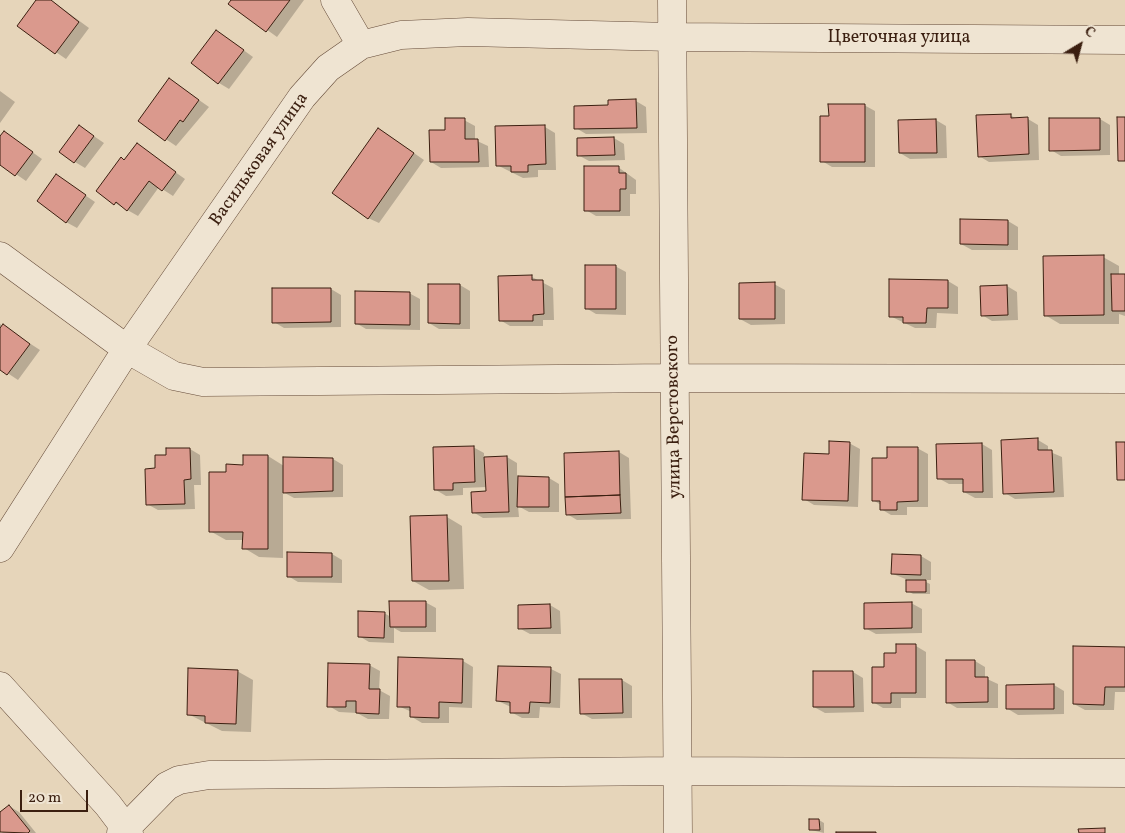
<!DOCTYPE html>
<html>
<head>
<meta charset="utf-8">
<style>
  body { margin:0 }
  #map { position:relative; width:1125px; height:833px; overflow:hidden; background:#e6d5ba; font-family:Vollkorn,serif }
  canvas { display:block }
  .north { position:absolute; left:1055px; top:20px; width:50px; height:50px; -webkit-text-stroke:4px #efe4d2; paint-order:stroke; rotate:37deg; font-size:14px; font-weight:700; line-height:20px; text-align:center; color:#3b1f10 }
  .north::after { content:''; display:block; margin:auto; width:18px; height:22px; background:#3b1f10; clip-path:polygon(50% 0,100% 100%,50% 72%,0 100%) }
  .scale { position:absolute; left:20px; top:790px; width:68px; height:22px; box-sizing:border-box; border:2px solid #3b1f10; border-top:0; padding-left:6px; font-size:15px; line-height:18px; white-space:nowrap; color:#3b1f10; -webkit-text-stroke:4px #efe4d2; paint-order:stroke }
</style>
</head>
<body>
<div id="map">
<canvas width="1125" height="833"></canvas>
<div class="north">С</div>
<div class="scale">20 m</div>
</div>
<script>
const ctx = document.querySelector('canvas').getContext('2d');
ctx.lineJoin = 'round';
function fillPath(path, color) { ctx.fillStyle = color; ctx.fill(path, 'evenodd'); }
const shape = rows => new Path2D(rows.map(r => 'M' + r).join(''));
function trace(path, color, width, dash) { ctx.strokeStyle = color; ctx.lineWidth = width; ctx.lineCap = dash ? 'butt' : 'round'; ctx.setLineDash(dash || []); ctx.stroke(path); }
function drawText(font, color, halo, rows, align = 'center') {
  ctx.font = font + ' Vollkorn,serif'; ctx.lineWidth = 5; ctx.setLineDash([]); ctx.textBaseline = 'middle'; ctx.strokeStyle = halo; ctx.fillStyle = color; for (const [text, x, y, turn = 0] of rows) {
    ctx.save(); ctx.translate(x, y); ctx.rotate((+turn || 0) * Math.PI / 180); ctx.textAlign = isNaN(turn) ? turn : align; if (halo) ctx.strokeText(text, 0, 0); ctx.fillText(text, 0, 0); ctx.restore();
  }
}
fillPath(shape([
  [38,0,51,0,89,28,66,59,18,26],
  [232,0,304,0,277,37,230,3],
  [217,31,253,57,229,89,219,83],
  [169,79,209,107,176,146,139,121],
  [0,91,15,102,0,123],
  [609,101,636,101,646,107,647,133,586,134,576,128,609,107],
  [864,105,875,111,875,167,832,167,822,161,830,117],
  [1010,115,1017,119,1028,119,1038,125,1039,160,989,162,979,156],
  [1100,119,1110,125,1110,155,1061,156,1051,150],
  [464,120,475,126,475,140,488,146,489,167,441,168,431,162,446,131],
  [936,120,946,126,947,158,910,159,900,153,899,121],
  [79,126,104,143,85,168,75,162],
  [545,127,555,133,556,170,538,170,538,177,523,178,497,165],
  [379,129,424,160,379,223,368,218],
  [4,132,42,159,26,181,0,163,0,138],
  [614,138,624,144,625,160,589,161,578,155],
  [137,145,185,179,173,196,159,187,138,216,115,203,125,161],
  [618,167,636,180,636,194,630,194,630,216,596,216,586,210],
  [57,176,95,202,77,228,66,222],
  [1008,221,1018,227,1018,250,972,250,961,244],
  [1103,257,1119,266,1119,275,1125,275,1125,316,1119,314,1119,324,1060,324,1045,315],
  [615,266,626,272,626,315,596,314,586,308],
  [499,277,532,277,553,288,554,320,543,320,543,326,510,326,500,320],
  [948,281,958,287,958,314,937,313,936,328,915,328,890,316],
  [774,284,785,290,785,324,751,325,740,319],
  [429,285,460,285,470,291,470,329,439,329,429,323],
  [1007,286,1017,292,1018,320,992,321,982,315],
  [331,289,341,295,341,327,284,328,274,322],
  [409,293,420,299,420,330,366,329,356,323],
  [0,324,40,350,18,380,0,368],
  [1038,440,1048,446,1048,451,1062,457,1064,497,1015,499,1005,493],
  [849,443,860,449,858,507,814,505,804,499,830,455],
  [982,444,992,450,993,498,975,498,964,492,964,484,949,484,938,478],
  [473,447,484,453,484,458,507,457,517,463,517,477,549,478,559,484,559,512,529,512,518,506,519,517,483,518,473,512,487,493,487,487,463,488,463,495,446,496,436,490],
  [917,448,928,454,928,507,907,507,907,515,891,515,881,509,881,505,873,500,889,459],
  [190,449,200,455,201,485,194,485,195,509,158,510,147,504,157,470,167,456],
  [619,452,629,458,631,519,577,520,567,514],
  [268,456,284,466,333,459,343,465,343,497,294,498,283,492,283,558,259,557,244,548,244,540,226,540,210,531,228,473],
  [447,517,462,526,464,589,429,590,413,581],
  [288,553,332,554,342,560,342,583,298,582,288,576],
  [893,556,921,556,931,562,931,580,922,580,930,584,930,594,913,594,908,591,908,580,893,574],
  [425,602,436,608,436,632,401,632,394,628,394,643,369,642,359,636,384,613,391,617],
  [911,603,922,609,922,633,876,634,865,628],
  [550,605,560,611,561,634,530,634,519,628,519,606],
  [897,645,916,646,926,652,926,698,901,698,901,708,883,708,873,702,897,654],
  [1125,648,1125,692,1115,692,1114,710,1085,710,1074,704],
  [399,659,463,661,473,667,472,708,449,707,449,723,422,723,412,717,412,712,398,706],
  [975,661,985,667,985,678,998,684,998,708,957,708,947,702],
  [369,665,380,671,379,690,390,696,389,719,368,719,357,713,339,712,329,706],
  [499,667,551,669,561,674,560,708,540,707,539,718,522,718,511,712,511,707,498,701],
  [237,671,253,680,251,732,222,731,188,714],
  [853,672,863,678,864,712,825,713,814,707],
  [622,680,632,686,632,718,592,719,581,713],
  [1054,685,1064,691,1064,714,1018,715,1008,709],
  [9,806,19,812,36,833,3,833,0,830,0,814],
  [819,820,824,823,824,833,811,830]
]), '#0003');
const building = shape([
  [36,0,51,0,79,22,55,54,17,26,36,0],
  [231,0,290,0,266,32,228,4,231,0],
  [216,30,244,50,218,84,191,63,216,30],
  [169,78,199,100,183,122,180,120,165,141,138,121,169,78],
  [636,99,637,128,574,129,574,106,608,105,608,100,636,99],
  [828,104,865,104,865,162,820,162,820,116,829,116,828,104],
  [1011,114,1011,118,1028,117,1029,154,978,157,976,115,1011,114],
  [1117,117,1125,117,1125,161,1118,161,1117,117],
  [445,118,465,118,465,139,478,139,479,162,430,162,429,130,445,130,445,118],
  [1049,118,1100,118,1100,150,1049,151,1049,118],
  [936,119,937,153,899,153,898,120,936,119],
  [79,125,94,136,74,163,59,152,79,125],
  [545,125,546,164,528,165,528,172,511,172,511,166,496,166,495,126,545,125],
  [378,128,414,153,368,219,332,193,378,128],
  [4,131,33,152,15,176,0,165,0,136,4,131],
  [614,137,615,155,577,156,577,138,614,137],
  [137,143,176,172,162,191,149,181,127,211,116,202,114,205,96,191,121,157,124,160,137,143],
  [584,166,619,166,619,173,626,173,626,189,620,189,620,211,584,211,584,166],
  [56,174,86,195,66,223,37,201,56,174],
  [960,219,1008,220,1008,245,960,244,960,219],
  [1104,255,1104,315,1044,316,1043,256,1104,255],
  [585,265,616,265,616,309,585,309,585,265],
  [1111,274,1125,274,1125,311,1112,311,1111,274],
  [532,275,532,280,543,280,544,314,533,315,533,321,499,321,498,276,532,275],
  [889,279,948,280,948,308,927,308,926,323,903,323,903,317,889,317,889,279],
  [775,282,775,319,739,319,739,283,775,282],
  [428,284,460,284,460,324,428,323,428,284],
  [1007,285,1008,315,981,316,980,286,1007,285],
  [272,288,331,288,331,322,272,323,272,288],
  [355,291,410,292,410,325,355,324,355,291],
  [3,324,30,344,7,375,0,370,0,328,3,324],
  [1038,438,1038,450,1052,450,1054,492,1003,494,1001,440,1038,438],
  [829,441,850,442,848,501,802,500,804,453,829,454,829,441],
  [1116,442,1125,442,1125,480,1117,480,1116,442],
  [982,443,983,492,963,492,963,479,937,479,936,444,982,443],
  [474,446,475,482,453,483,453,490,434,490,433,447,474,446],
  [887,447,918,447,918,501,897,502,897,510,880,510,880,501,872,501,872,458,887,458,887,447],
  [166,448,190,448,191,479,184,480,185,504,146,505,145,469,155,468,155,455,166,455,166,448],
  [619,451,620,495,565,497,564,453,619,451],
  [243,455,268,455,268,549,242,549,243,532,209,532,209,472,226,472,226,464,243,465,243,455],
  [507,456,509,512,472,513,471,492,486,491,484,457,507,456],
  [283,457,333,458,333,491,283,493,283,457],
  [518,476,549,477,549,507,517,507,518,476],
  [620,495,621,513,566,515,565,497,620,495],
  [447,515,449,581,412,581,410,516,447,515],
  [287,552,332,553,332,577,287,577,287,552],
  [892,554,921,555,921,575,891,574,892,554],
  [906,580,926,580,926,592,906,592,906,580],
  [389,601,426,601,426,627,390,627,389,601],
  [912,602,912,628,864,629,864,603,912,602],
  [550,604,551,628,518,629,518,605,550,604],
  [358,611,385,612,384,638,358,637,358,611],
  [896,644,916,644,916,693,891,693,891,703,872,703,872,667,884,667,884,653,896,653,896,644],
  [1073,646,1125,647,1125,687,1105,687,1104,705,1073,704,1073,646],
  [398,657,463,659,462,703,439,702,439,718,410,717,410,707,397,707,398,657],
  [946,660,975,660,975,677,988,677,988,702,946,703,946,660],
  [328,663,370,664,369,689,380,689,379,714,356,713,356,701,346,701,346,707,327,707,328,663],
  [498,666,551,667,550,703,530,702,529,713,510,713,510,702,496,701,498,666],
  [188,668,238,670,236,724,205,723,205,716,187,715,188,668],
  [813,671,853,671,854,707,813,707,813,671],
  [579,679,622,679,623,713,580,714,579,679],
  [1054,684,1054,709,1006,709,1006,685,1054,684],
  [9,805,30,831,28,833,0,832,0,812,9,805],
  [809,819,819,819,820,830,809,830,809,819],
  [1105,828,1105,833,1079,833,1078,829,1105,828],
  [836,832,876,832,876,833,836,833,836,832]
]);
fillPath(building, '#da998d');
trace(building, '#3b1f10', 1);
const minor = shape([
  [335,0,361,45],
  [672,0,678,833],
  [0,256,127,349,174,376,203,382,674,378,1125,379],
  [0,548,127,349,302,97,328,68,361,45,401,35,468,32,672,37,1125,40],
  [0,686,108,805,129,833],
  [121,833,167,786,179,780,209,775,678,771,1125,773]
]);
trace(minor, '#664c3a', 29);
trace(minor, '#efe4d2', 28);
drawText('18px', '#3b1f10', '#efe4d2', [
  ["Цветочная улица",899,39],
  ["Васильковая улица",260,160,-55],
  ["улица Верстовского",675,417,-91]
]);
</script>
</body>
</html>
